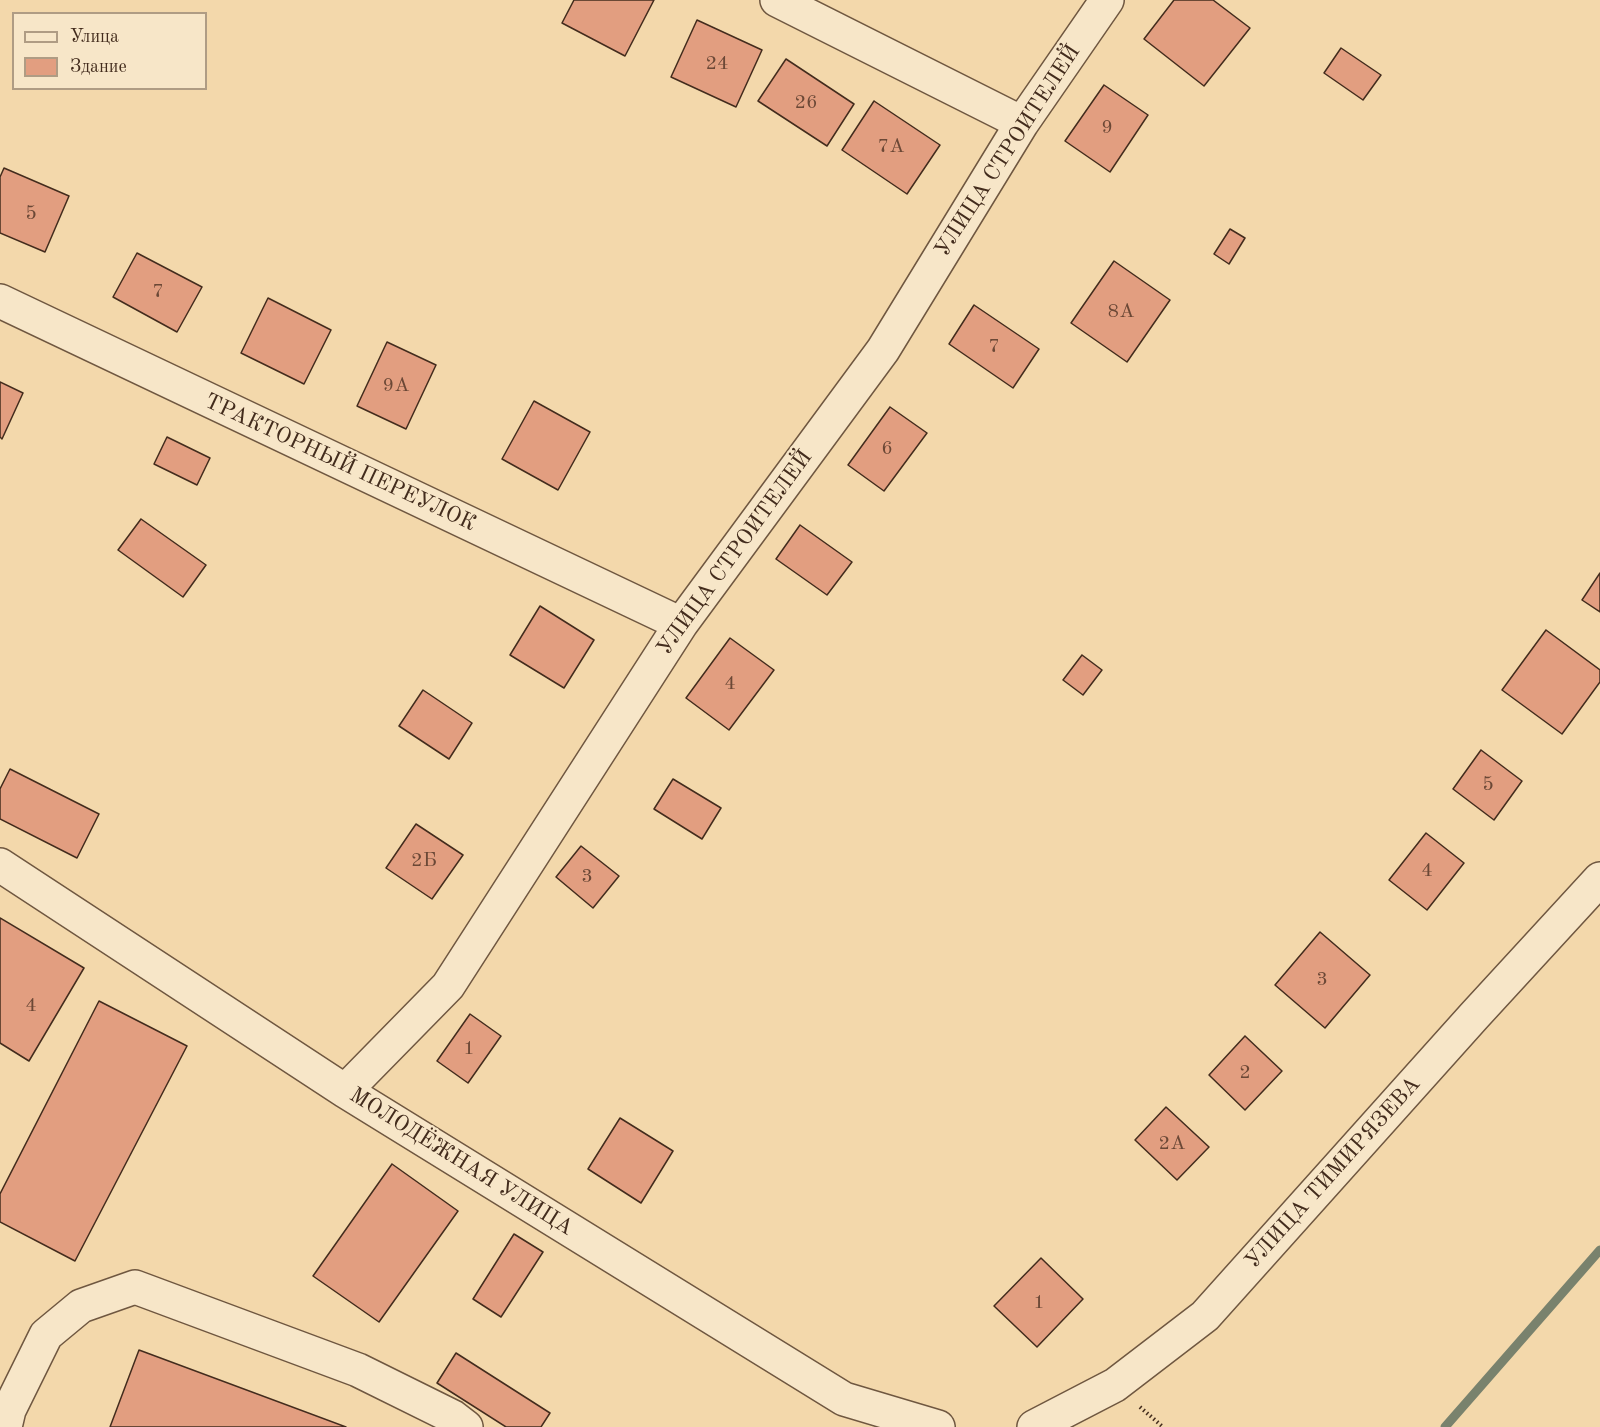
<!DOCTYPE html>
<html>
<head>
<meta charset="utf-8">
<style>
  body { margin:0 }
  #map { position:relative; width:1600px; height:1427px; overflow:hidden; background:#f3d8ab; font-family:"Old Standard TT",serif }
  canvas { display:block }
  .legend { position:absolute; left:12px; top:12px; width:195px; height:78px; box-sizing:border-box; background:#f7e6c8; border:2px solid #af9c84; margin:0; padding:8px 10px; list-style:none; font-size:18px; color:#432c1d }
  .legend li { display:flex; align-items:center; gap:12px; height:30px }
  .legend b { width:30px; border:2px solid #af9c84 }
</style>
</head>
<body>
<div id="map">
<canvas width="1600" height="1427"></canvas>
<ul class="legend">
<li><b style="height:8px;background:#f7e6c8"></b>Улица</li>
<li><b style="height:16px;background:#e29e80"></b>Здание</li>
</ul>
</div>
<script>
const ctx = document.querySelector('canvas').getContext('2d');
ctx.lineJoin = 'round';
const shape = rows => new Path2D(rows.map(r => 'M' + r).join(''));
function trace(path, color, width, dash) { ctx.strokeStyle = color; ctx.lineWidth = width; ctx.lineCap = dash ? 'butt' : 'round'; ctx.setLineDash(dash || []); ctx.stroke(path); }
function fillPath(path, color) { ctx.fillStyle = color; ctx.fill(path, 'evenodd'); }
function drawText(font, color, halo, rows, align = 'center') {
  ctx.font = font + ' "Old Standard TT",serif'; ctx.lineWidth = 4.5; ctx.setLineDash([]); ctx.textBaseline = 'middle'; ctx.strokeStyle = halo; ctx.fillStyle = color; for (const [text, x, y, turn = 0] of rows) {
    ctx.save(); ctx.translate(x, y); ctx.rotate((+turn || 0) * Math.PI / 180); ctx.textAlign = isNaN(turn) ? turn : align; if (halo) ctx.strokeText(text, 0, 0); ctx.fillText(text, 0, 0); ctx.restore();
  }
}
trace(shape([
  [1445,1427,1600,1250]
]), '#79826d', 9);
const building = shape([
  [574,0,654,0,625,56,562,23,574,0],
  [1174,0,1213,0,1250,28,1204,86,1144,39,1174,0],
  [697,20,762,50,736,107,671,77,697,20],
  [1341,48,1381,75,1363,100,1324,73,1341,48],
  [786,59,854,104,827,146,758,101,786,59],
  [1104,85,1148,115,1110,172,1065,141,1104,85],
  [874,101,940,145,907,194,842,150,874,101],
  [4,168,69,196,45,252,0,233,0,177,4,168],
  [1230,229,1245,238,1229,264,1214,254,1230,229],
  [137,253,202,287,177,332,113,297,137,253],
  [1114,261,1170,300,1127,362,1071,323,1114,261],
  [268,298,331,330,304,384,241,353,268,298],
  [974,305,1039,349,1013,388,949,344,974,305],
  [387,342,436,365,406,429,357,406,387,342],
  [0,382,23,393,2,439,0,437,0,382],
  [534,401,590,432,558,490,502,459,534,401],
  [890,407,927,433,884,491,848,465,890,407],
  [167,437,210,458,197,485,154,464,167,437],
  [141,519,206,565,183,597,118,550,141,519],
  [800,525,852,562,827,595,776,559,800,525],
  [1600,573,1600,612,1582,600,1600,573],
  [540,606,594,640,564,688,510,655,540,606],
  [1546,630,1600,670,1600,682,1562,734,1502,690,1546,630],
  [730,638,774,670,729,730,686,698,730,638],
  [1082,655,1102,670,1083,695,1063,680,1082,655],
  [423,690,472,723,449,759,399,726,423,690],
  [1481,750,1522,781,1494,820,1453,789,1481,750],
  [10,769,99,814,77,858,0,819,0,789,10,769],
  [673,779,721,808,702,839,654,809,673,779],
  [416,824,463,855,432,899,386,868,416,824],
  [1426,833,1464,863,1427,910,1389,880,1426,833],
  [581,846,619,876,593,908,556,877,581,846],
  [0,918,84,968,29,1061,0,1043,0,918],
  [1320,932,1370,975,1325,1028,1275,985,1320,932],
  [99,1001,187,1046,75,1261,0,1222,0,1194,99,1001],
  [470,1014,501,1036,468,1083,437,1061,470,1014],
  [1245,1036,1282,1071,1245,1110,1209,1075,1245,1036],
  [1166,1107,1209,1147,1177,1180,1135,1140,1166,1107],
  [620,1118,673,1151,641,1203,588,1169,620,1118],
  [392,1164,458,1211,379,1322,313,1276,392,1164],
  [514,1234,543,1252,501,1317,473,1299,514,1234],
  [1041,1258,1083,1299,1037,1347,994,1306,1041,1258],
  [139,1350,346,1427,110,1427,139,1350],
  [456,1353,550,1413,541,1427,506,1427,437,1383,456,1353]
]);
fillPath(building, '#e29e80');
trace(building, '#432c1d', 1.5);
const minor = shape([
  [777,0,1022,123],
  [0,301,681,624],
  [0,865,345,1091,844,1399,938,1427],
  [345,1091,448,986,681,624,883,350,1022,123,1107,0],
  [5,1427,9,1410,46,1335,81,1306,135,1287,358,1370,453,1417,466,1427],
  [1034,1427,1115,1385,1205,1316,1474,1016,1600,879]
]);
trace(minor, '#6f5740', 36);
trace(shape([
  [1140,1407,1163,1427]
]), '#432c1d', 4, [1.5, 3]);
trace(minor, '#f7e6c8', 33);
drawText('20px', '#6b4836', null, [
  ["24",717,64],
  ["26",806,103],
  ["9",1107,128],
  ["7А",891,147],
  ["5",31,214],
  ["7",158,292],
  ["8А",1121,312],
  ["7",994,347],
  ["9А",396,386],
  ["6",887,449],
  ["4",730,684],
  ["5",1488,785],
  ["2Б",424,861],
  ["4",1427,871],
  ["3",587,877],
  ["3",1322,980],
  ["4",31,1006],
  ["1",469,1049],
  ["2",1245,1073],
  ["2А",1172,1144],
  ["1",1039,1303]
]);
drawText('22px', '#432c1d', '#f7e6c8', [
  ["УЛИЦА СТРОИТЕЛЕЙ",1008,151,-57],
  ["ТРАКТОРНЫЙ ПЕРЕУЛОК",340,463,25],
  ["УЛИЦА СТРОИТЕЛЕЙ",735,553,-54],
  ["МОЛОДЁЖНАЯ УЛИЦА",461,1162,32],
  ["УЛИЦА ТИМИРЯЗЕВА",1333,1173,-48]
]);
</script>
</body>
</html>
